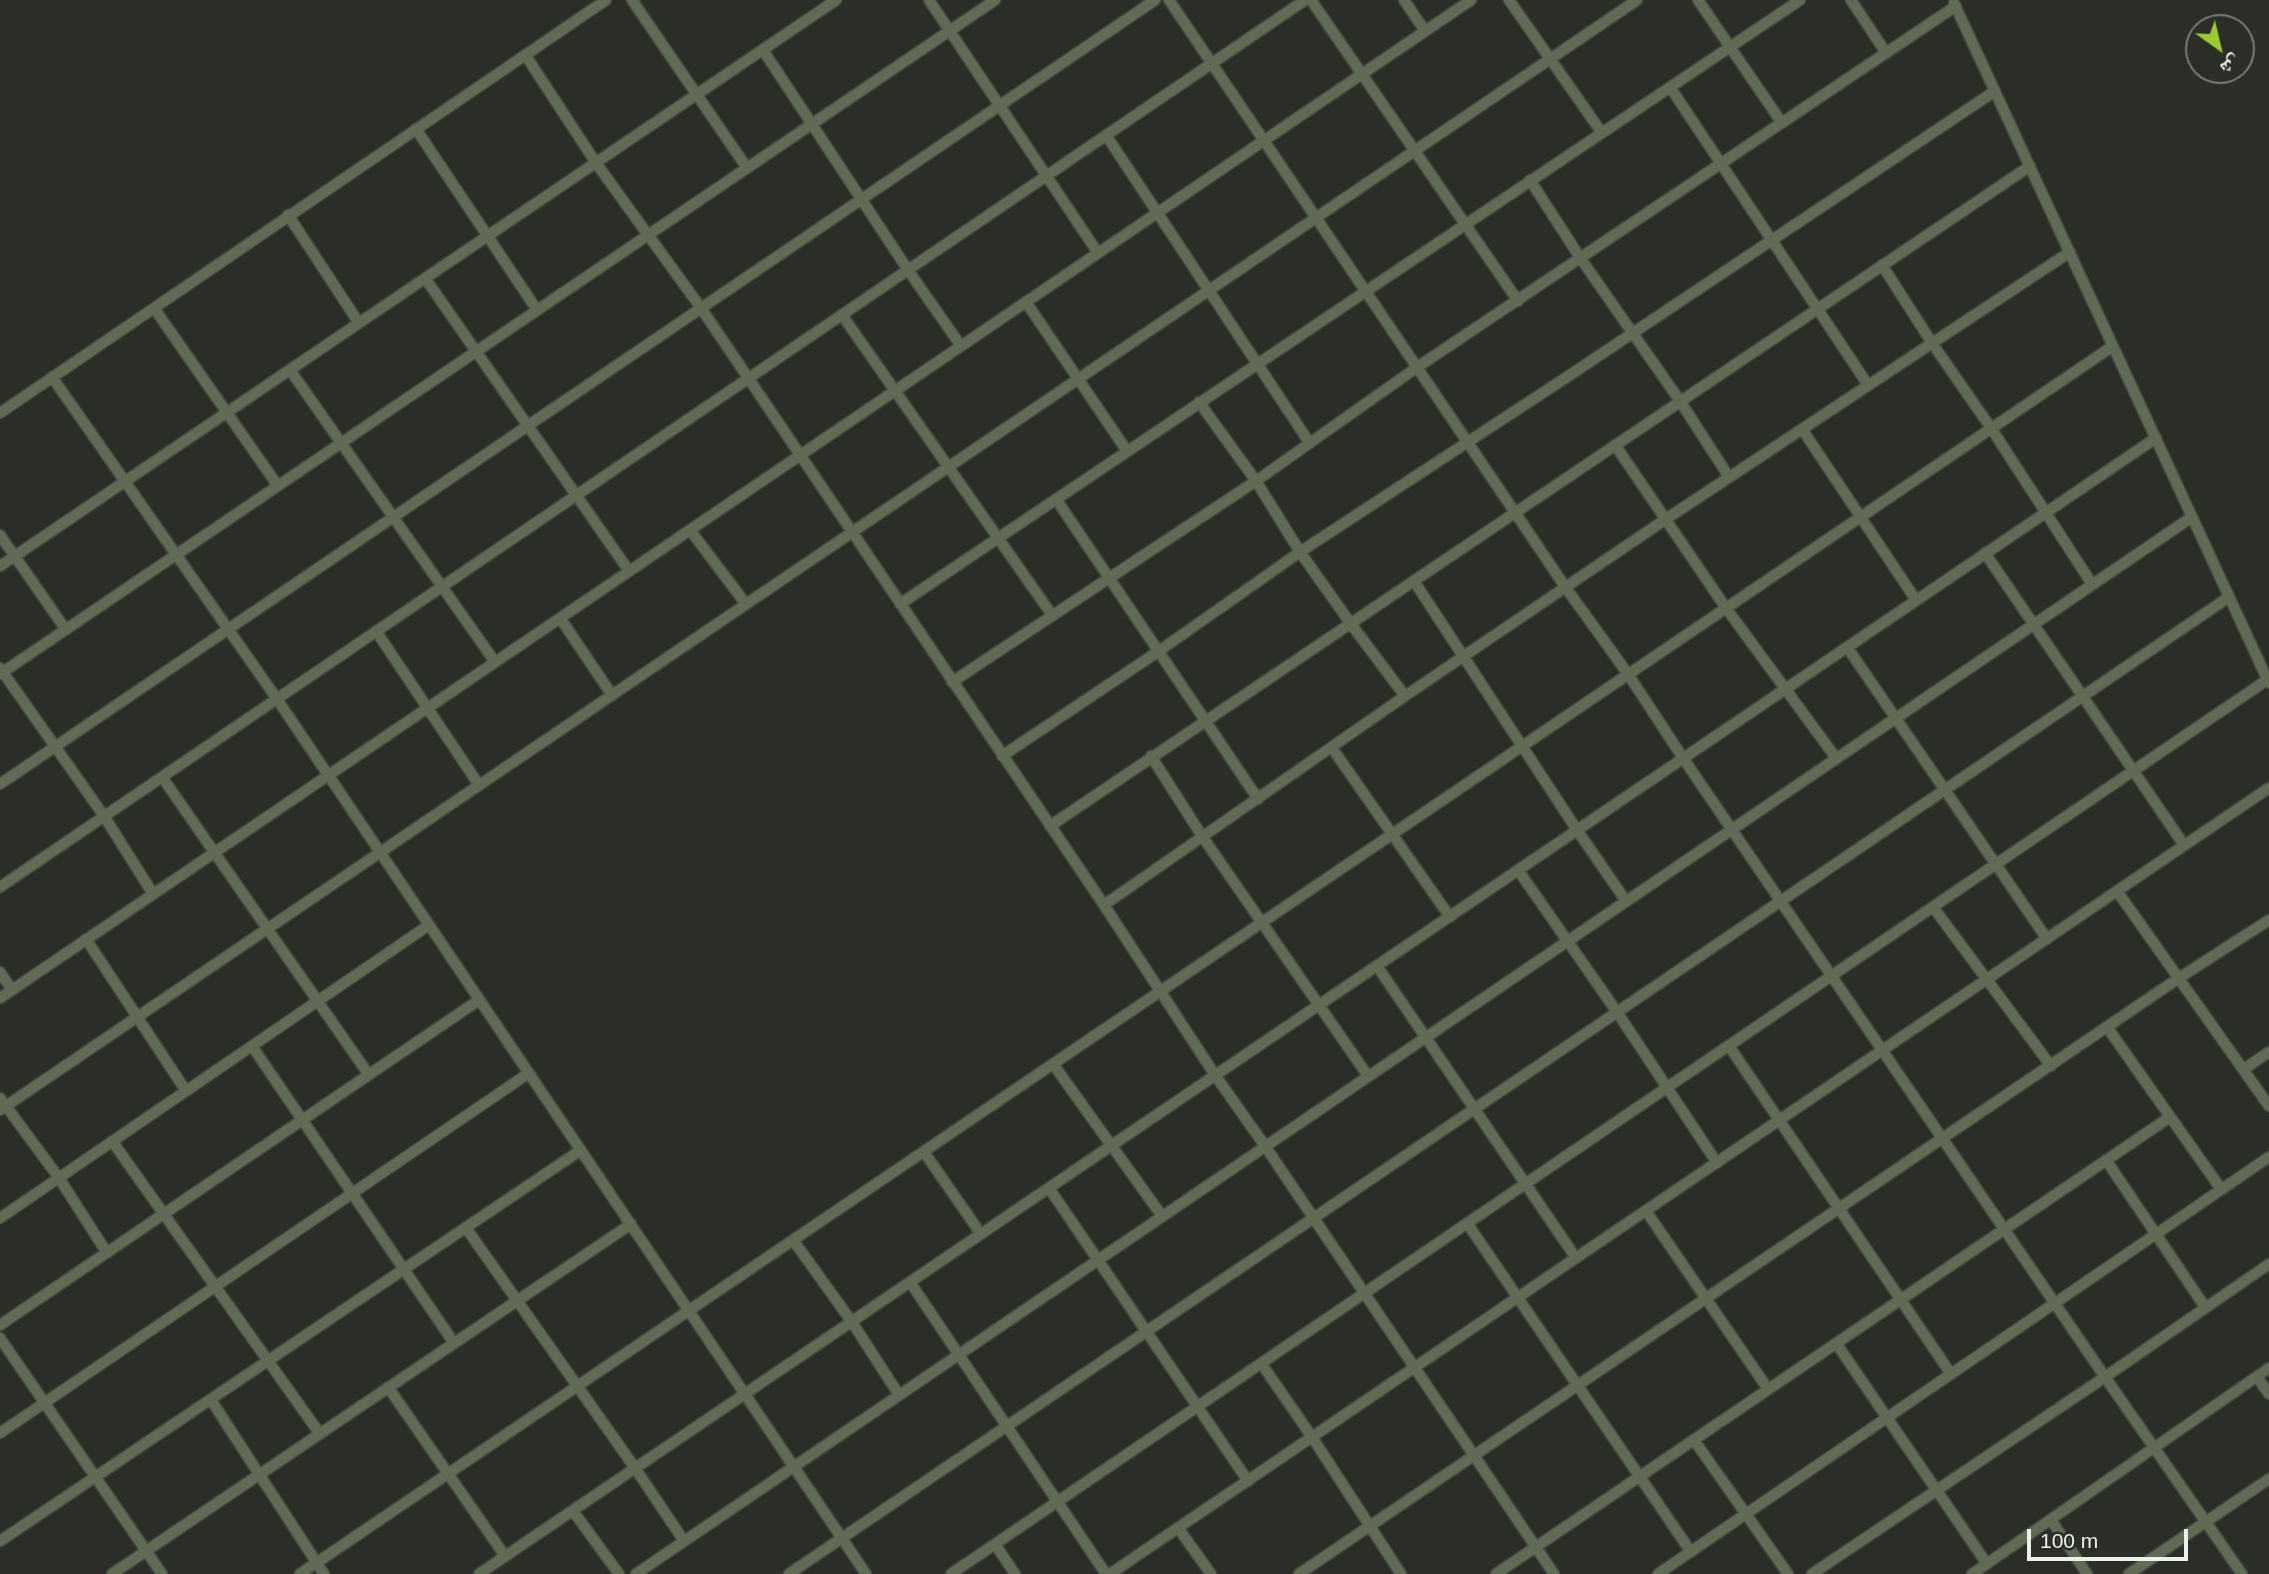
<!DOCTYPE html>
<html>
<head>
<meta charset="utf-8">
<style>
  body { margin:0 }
  #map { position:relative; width:2269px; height:1574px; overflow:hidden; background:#2a2e26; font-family:Helvetica,"Noto Naskh Arabic",sans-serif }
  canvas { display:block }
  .north { position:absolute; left:2185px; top:14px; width:70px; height:70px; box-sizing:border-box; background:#2a2e26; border:2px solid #787b74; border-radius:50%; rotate:146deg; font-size:19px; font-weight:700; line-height:28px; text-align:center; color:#edefea }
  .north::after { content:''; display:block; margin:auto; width:24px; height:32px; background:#9bcb33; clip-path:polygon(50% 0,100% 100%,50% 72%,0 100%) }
  .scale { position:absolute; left:2027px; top:1529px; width:161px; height:32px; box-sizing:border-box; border:4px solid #edefea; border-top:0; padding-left:9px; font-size:21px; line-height:24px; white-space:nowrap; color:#edefea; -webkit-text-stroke:5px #2a2e26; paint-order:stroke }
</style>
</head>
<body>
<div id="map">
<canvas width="2269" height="1574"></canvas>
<div class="north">ش</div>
<div class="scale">100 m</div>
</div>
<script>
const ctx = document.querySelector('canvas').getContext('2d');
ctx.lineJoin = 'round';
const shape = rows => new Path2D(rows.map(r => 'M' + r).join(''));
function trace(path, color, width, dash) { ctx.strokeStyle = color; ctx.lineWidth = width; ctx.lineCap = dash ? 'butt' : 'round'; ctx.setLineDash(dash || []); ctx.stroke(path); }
const minor = shape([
  [632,0,747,168],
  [929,0,1098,253],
  [1169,0,1566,588,1628,674,1683,758,2105,1377,2242,1574],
  [1311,0,1518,301],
  [1404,0,1425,31],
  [1509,0,1602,133],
  [1698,0,1782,123],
  [1851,0,1886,53],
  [1954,3,2269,683],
  [763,50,908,270,961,346],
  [526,56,596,163,701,308,1104,905,1215,1075,1265,1146,1554,1574],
  [1670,87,1868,385],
  [416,129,537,310],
  [1106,135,1309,442],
  [1530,180,1581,259,1680,401,1729,477],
  [288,215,359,323],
  [1882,265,1932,343,1991,428,2092,584],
  [425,278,629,571],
  [1026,302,1127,451],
  [154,308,278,486],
  [842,315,1052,615],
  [290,370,495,662],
  [52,377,277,699,866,1574],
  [1199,402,1256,481,1300,552,1351,624,1405,696],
  [0,413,606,0],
  [1802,429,1916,600],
  [1615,445,1726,608,1836,758],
  [1056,499,1258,799],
  [690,530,746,604],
  [0,535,66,630],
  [1985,553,2184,845],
  [0,566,836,0],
  [1414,581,1577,830,1626,901],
  [900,604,1800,0],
  [560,618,612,695],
  [376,631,479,785],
  [1847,647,2047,939],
  [0,668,104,816,153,894],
  [0,674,995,0],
  [952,682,1256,481,1416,368,1956,6],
  [1332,748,1450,917],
  [1002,756,1159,651,1300,552,1570,375,1995,91],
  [1151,756,1202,836,1368,1076],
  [162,777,369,1075],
  [0,784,1155,0],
  [1050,826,2030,166],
  [1518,870,1617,1012,1717,1163],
  [0,887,1305,0],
  [2117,891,2269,1106],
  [1104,905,1405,696,1666,519,2070,252],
  [1933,907,2051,1066],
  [86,939,186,1091],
  [1377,966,1576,1258],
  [0,972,12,990],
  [0,998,1471,0],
  [2107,1027,2221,1189],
  [252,1046,454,1343],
  [1729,1046,1951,1374],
  [1053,1064,1162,1216],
  [2244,1069,2269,1052],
  [0,1098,59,1178,107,1253],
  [0,1110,1637,0],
  [112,1141,320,1434],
  [924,1152,981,1234],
  [2106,1160,2205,1307],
  [1049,1188,1248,1481],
  [1646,1211,1768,1389],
  [0,1218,429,925],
  [1467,1223,1691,1552],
  [466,1228,635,1468,684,1541],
  [793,1240,852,1322,899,1395],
  [910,1282,1106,1574],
  [0,1325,479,1000],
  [0,1338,162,1574],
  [1836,1343,1987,1564],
  [1261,1363,1312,1437,1401,1574],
  [2257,1377,2269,1394],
  [388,1387,505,1556],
  [211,1400,324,1574],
  [0,1433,529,1073],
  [1694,1440,1788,1574],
  [573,1511,619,1574],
  [2051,1520,2087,1574],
  [1178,1528,1211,1574],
  [0,1541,581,1150],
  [995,1544,1015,1574],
  [112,1574,631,1224],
  [300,1574,2113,346],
  [479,1574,2156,438],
  [636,1574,2192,517],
  [789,1574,2229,597],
  [951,1574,2267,680],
  [1110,1574,2269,788],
  [1299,1574,2179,978,2269,920],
  [1496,1574,2170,1117],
  [1658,1574,2269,1157],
  [1812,1574,2105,1377,2269,1264],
  [1972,1574,2269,1368],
  [2129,1574,2269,1479]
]);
trace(minor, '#454941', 13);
trace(minor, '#616a55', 10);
</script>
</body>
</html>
